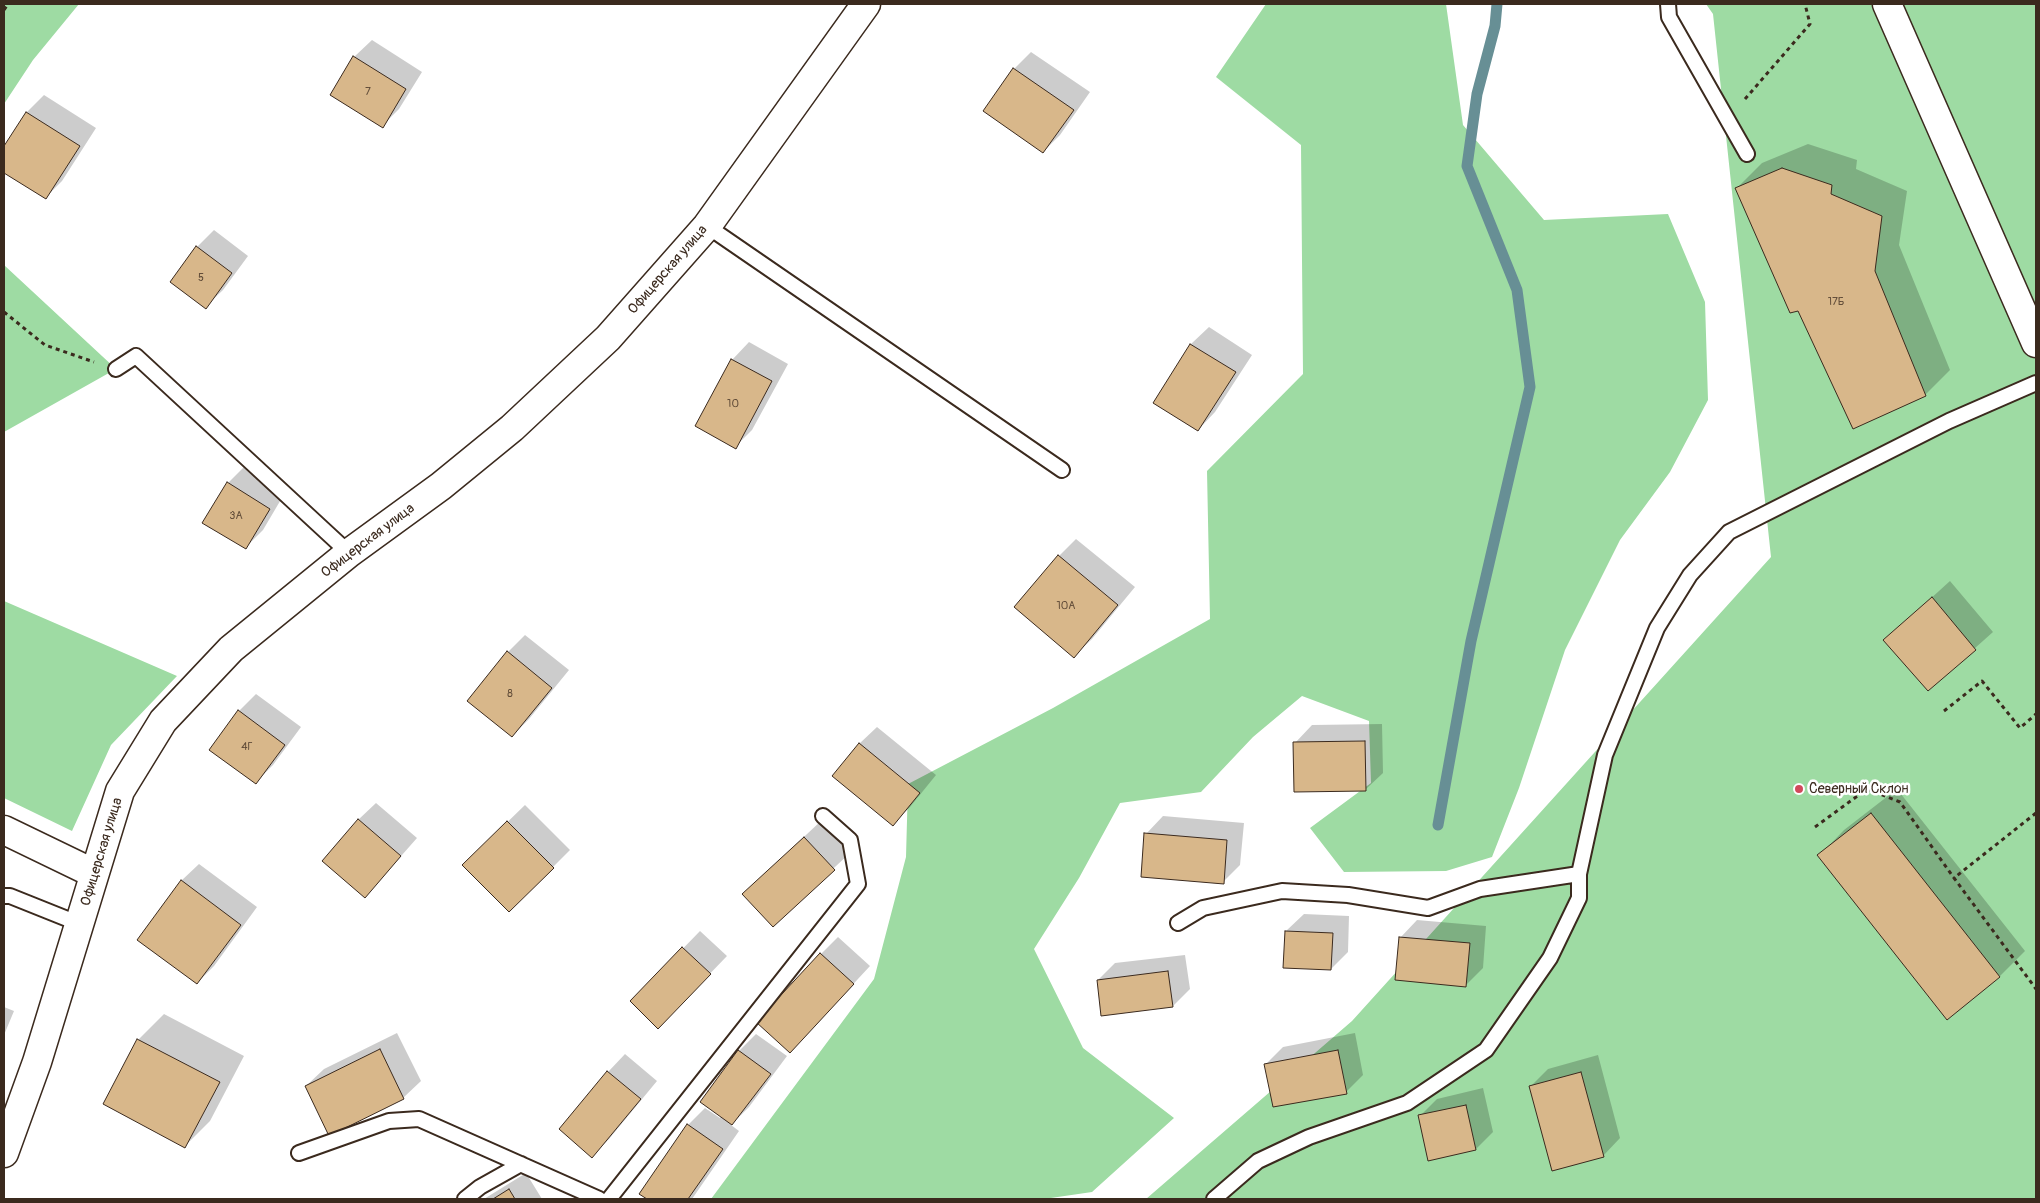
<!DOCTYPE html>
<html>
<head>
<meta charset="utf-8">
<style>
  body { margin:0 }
  #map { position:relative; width:2040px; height:1203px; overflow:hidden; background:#fff; font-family:Pangolin,sans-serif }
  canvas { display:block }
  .frame { position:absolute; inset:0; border:5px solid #3b2a1e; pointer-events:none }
</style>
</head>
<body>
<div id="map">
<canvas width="2040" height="1203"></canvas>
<div class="frame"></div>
</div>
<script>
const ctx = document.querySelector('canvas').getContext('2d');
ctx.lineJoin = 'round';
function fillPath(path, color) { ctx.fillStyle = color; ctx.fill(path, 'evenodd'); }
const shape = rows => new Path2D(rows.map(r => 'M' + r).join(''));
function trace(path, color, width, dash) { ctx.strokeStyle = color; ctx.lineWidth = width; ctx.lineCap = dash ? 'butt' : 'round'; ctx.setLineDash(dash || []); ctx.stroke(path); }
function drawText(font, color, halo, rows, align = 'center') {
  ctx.font = font + ' Pangolin,sans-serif'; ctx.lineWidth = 5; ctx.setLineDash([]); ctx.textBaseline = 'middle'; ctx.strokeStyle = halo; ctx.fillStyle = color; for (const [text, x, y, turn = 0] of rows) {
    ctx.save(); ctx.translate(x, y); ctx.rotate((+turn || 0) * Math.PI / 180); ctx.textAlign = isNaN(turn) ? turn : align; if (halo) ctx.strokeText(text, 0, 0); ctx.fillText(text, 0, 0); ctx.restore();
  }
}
fillPath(shape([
  [4,4,79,4,33,60,4,104],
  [1266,4,1446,4,1463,125,1544,220,1668,214,1705,302,1708,400,1670,472,1620,540,1565,650,1519,788,1492,857,1446,871,1344,872,1310,828,1371,783,1369,721,1302,696,1253,737,1201,792,1120,803,1079,878,1034,949,1083,1048,1174,1118,1092,1192,1044,1199,711,1199,874,979,906,857,908,784,1053,708,1210,619,1207,471,1303,374,1301,145,1216,77],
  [1706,4,2036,4,2036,1199,1146,1199,1352,1021,1771,557,1713,14],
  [4,265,116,369,4,432],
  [4,601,177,676,111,745,72,831,4,798]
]), '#9edba3');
fillPath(shape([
  [372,40,422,72,399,109,382,126,354,57],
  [1031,52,1090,92,1060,135,1043,152,1014,69],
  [44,95,96,128,62,181,45,198,4,171,4,148,27,112],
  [1808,144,1857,160,1856,169,1907,191,1899,245,1950,370,1925,395,1799,309,1737,188,1762,163],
  [214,230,248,256,223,290,205,307,197,247],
  [1209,327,1252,355,1215,412,1198,430,1154,402,1191,344],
  [749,342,788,364,752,430,735,447,732,360],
  [245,466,286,491,263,530,245,548,228,483],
  [1076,539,1135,587,1092,639,1074,656,1059,556],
  [1950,581,1993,632,1928,690,1885,640],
  [525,635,569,670,529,719,512,736,508,652],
  [256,694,301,727,273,765,256,782,239,711],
  [1382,724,1383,773,1365,790,1295,743,1312,725],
  [877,727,936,775,910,807,893,824,859,744],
  [1897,789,2025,951,2000,976,1819,856,1844,830],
  [376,803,417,838,365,897,358,820],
  [525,805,570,850,509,911,463,865],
  [1163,816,1244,823,1240,865,1223,882,1146,834],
  [822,820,851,852,773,925,761,877],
  [199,864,257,907,214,966,197,983,181,881],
  [1304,914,1349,916,1348,952,1331,969,1286,931],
  [1417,920,1486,926,1483,968,1466,985,1400,938],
  [700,931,727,956,675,1010,632,1001],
  [838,937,870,966,807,1034,821,954],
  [1185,955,1190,989,1173,1006,1098,980,1115,963],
  [4,1007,14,1011,4,1035],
  [164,1014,244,1056,210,1121,185,1146,105,1104,138,1040],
  [397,1033,421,1081,403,1098,306,1086,324,1069],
  [1355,1033,1363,1075,1346,1092,1266,1064,1283,1047],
  [756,1034,787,1056,749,1107,731,1125,739,1131,692,1199,649,1199,641,1193,688,1125,705,1108,720,1118,721,1116,739,1051],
  [625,1054,657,1081,609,1139,592,1156,608,1072],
  [1598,1055,1620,1138,1603,1156,1531,1086,1548,1069],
  [1483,1088,1493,1132,1476,1149,1420,1116,1437,1099],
  [526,1173,542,1199,484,1199]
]), '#0003');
trace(shape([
  [1438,825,1471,641,1530,387,1517,290,1467,166,1477,94,1495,26,1497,4]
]), '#678f95', 11);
const building = shape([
  [353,56,406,89,383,128,330,95,353,56],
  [1013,68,1074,110,1043,153,983,111,1013,68],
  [26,112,80,146,46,199,4,173,4,146,26,112],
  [1782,168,1832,185,1831,194,1882,216,1875,271,1926,396,1853,429,1798,311,1790,313,1735,188,1782,168],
  [196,246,232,273,206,309,170,282,196,246],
  [1190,344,1236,372,1198,431,1153,403,1190,344],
  [731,359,772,381,736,449,695,426,731,359],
  [227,482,270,509,246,549,202,523,227,482],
  [1058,555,1118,605,1074,658,1014,607,1058,555],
  [1932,597,1976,650,1928,691,1883,640,1932,597],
  [507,651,552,688,512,737,467,701,507,651],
  [238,710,285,745,256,784,209,750,238,710],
  [1365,741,1366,791,1294,792,1293,742,1365,741],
  [859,743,920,793,893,826,832,776,859,743],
  [1871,813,2000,977,1947,1020,1817,855,1871,813],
  [358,819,401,856,365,898,322,861,358,819],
  [507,821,554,868,509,912,462,865,507,821],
  [1144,833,1227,840,1224,884,1141,877,1144,833],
  [804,837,835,870,773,927,742,894,804,837],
  [181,880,241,925,197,984,137,940,181,880],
  [1285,931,1333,933,1331,970,1283,968,1285,931],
  [1399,937,1470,943,1466,987,1395,980,1399,937],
  [682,947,711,974,658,1029,630,1001,682,947],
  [820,953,854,984,790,1053,756,1022,820,953],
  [1168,971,1173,1007,1101,1016,1097,980,1168,971],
  [137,1039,220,1082,185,1148,103,1104,137,1039],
  [380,1049,404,1099,329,1136,305,1086,380,1049],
  [738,1050,771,1074,732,1125,700,1102,738,1050],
  [1338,1050,1347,1094,1273,1107,1264,1064,1338,1050],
  [607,1071,641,1099,592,1158,559,1129,607,1071],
  [1581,1072,1604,1157,1552,1171,1529,1086,1581,1072],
  [1466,1105,1476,1150,1428,1161,1418,1115,1466,1105],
  [687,1124,723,1149,688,1199,647,1199,639,1194,687,1124],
  [509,1189,515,1199,493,1199,509,1189]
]);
fillPath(building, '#d8b78a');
trace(building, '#3b2a1e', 1);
const lane = shape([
  [1668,4,1669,17,1747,154],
  [707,226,1062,470],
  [116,369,136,356,349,553],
  [4,896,10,896,80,924],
  [1178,923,1203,908,1282,891,1348,895,1428,908,1480,889,1579,874],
  [299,1153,389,1121,419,1119,599,1199],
  [465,1199,480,1187,521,1164],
  [609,1199,858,884,850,840,823,816],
  [1214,1199,1258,1161,1309,1137,1407,1103,1486,1050,1550,958,1579,898,1579,874,1605,755,1657,628,1690,575,1729,532,1949,421,2036,383]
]);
const street = shape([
  [1887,4,2036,343],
  [4,830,93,873]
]);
const secondary = shape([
  [4,1153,37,1062,120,791,163,721,231,649,349,553,441,486,512,428,608,338,707,226,866,4]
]);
trace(lane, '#3b2a1e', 18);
trace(street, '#3b2a1e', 31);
trace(secondary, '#3b2a1e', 31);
trace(shape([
  [4,10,8,4],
  [1745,99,1810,24,1805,4],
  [4,312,45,345,94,362],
  [1944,711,1982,681,2020,728,2036,714],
  [2036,813,1954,878,2036,989],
  [1815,827,1867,789,1900,802,1954,878]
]), '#3b2a1e', 3, [4, 4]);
trace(lane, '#fff', 14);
trace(street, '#fff', 28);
trace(secondary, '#fff', 28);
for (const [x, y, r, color] of [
  [1799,789,5,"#d1495b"]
]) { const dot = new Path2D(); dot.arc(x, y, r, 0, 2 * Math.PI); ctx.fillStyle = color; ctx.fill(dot); trace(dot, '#fff', 2); }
drawText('11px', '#624d39', null, [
  ["7",368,92],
  ["5",201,278],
  ["17Б",1836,302],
  ["10",733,404],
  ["3А",236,516],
  ["10А",1066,606],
  ["8",510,694],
  ["4Г",247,747]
]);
drawText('14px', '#3b2a1e', '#fff', [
  ["Офицерская улица",668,270,-49],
  ["Офицерская улица",368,541,-37],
  ["Офицерская улица",102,852,-73]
]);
drawText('14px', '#3b2a1e', '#fff', [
  ["Северный Склон",1809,789]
], 'left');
</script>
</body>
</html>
